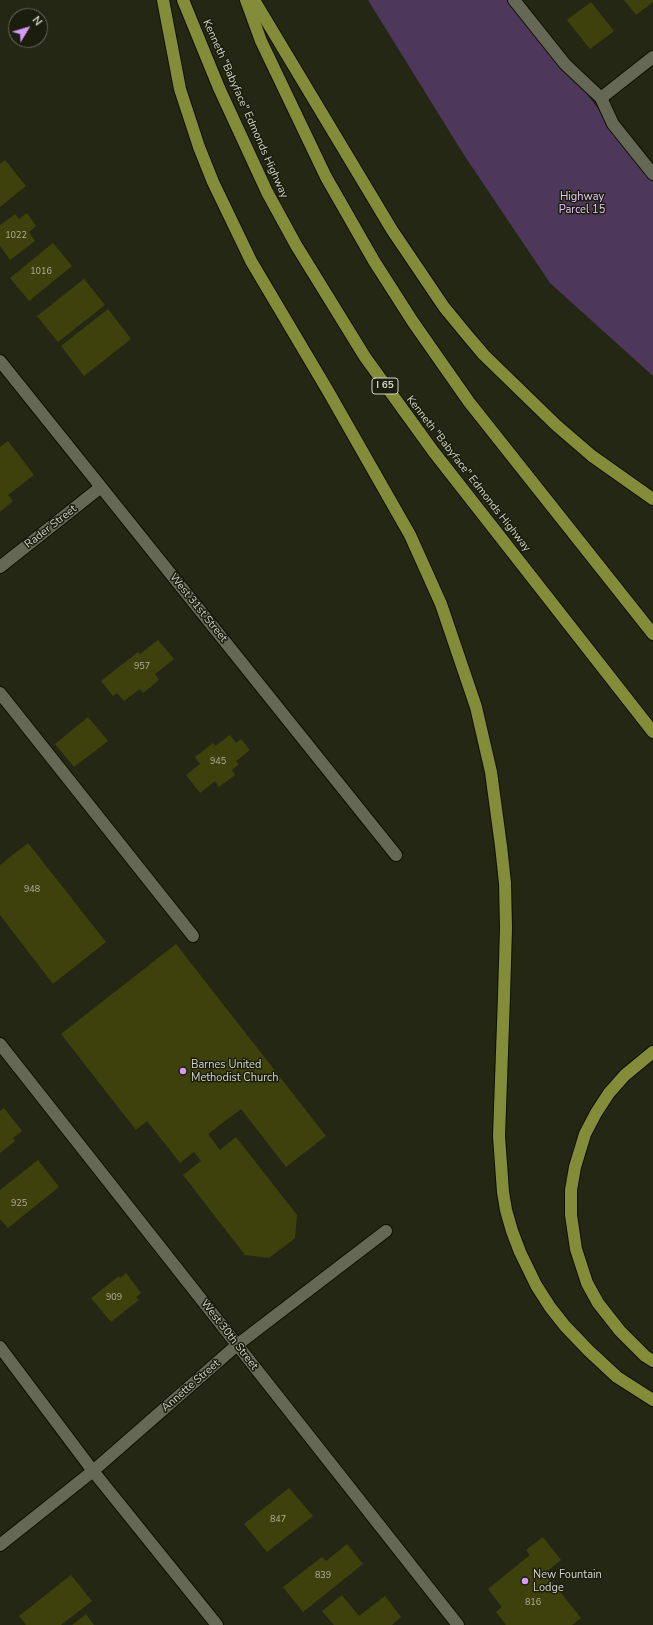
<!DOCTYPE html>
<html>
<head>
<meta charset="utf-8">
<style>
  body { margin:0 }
  #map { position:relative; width:653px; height:1625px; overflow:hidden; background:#252715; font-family:"Nunito Sans",sans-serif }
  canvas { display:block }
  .north { position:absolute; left:8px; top:8px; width:40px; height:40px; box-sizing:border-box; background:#1b1e0c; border:1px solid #646758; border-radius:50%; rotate:52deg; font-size:11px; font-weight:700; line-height:16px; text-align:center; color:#d2d4c9 }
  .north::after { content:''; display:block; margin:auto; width:14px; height:18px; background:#d69bfa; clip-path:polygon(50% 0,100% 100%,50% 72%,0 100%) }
</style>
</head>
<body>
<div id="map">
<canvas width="653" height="1625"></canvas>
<div class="north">N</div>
</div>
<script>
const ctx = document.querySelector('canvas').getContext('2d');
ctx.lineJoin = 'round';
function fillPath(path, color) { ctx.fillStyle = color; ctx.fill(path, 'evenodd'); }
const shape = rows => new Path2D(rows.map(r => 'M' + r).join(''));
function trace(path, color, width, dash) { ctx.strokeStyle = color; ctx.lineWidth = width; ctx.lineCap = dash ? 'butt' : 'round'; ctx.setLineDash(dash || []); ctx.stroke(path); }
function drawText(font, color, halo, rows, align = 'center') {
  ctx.font = font + ' "Nunito Sans",sans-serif'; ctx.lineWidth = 3; ctx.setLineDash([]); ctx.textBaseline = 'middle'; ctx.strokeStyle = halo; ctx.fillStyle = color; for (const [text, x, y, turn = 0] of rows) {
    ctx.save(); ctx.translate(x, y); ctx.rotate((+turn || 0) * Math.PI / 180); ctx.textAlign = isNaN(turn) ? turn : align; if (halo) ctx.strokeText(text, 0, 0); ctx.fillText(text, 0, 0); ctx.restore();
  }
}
fillPath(shape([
  [368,0,509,0,575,79,653,179,653,376,550,283,464,155]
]), '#4d375a');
fillPath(shape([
  [624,0,653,0,653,2,636,15],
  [591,2,614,31,590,49,567,20],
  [5,160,26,186,0,207,0,164],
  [27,213,36,226,29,232,35,241,10,260,0,246,0,225,15,214,19,219],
  [53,243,72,266,29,301,10,278],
  [84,279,105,305,58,342,37,316],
  [108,309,131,339,84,376,61,346],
  [8,441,34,475,8,495,13,501,0,512,0,447],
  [158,640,174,659,155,674,159,680,143,693,140,689,124,701,117,693,113,696,101,681,138,652,140,654],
  [88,717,108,741,74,767,55,744],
  [230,735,236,743,241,739,250,750,236,761,239,764,232,770,235,775,219,787,215,781,200,793,186,775,200,764,195,757,213,743,215,746],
  [28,843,106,942,53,984,0,915,0,865],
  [176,944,326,1136,286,1167,241,1109,208,1134,220,1150,236,1137,297,1215,295,1238,269,1258,245,1255,183,1175,201,1161,194,1152,180,1163,147,1121,136,1130,61,1034],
  [4,1108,22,1131,13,1138,15,1141,0,1153,0,1111],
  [38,1160,59,1187,8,1228,0,1219,0,1190],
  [126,1273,141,1293,136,1297,139,1300,111,1322,91,1298,119,1276,120,1278],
  [289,1488,313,1516,267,1552,244,1524],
  [543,1537,561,1560,545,1573,581,1618,572,1625,506,1625,496,1612,502,1607,488,1589,530,1555,526,1550],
  [347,1544,363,1564,303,1612,283,1587,322,1557,326,1561],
  [71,1575,92,1601,61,1625,26,1625,19,1616],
  [342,1595,359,1616,385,1596,401,1617,392,1625,334,1625,322,1611],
  [86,1614,94,1625,72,1625]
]), '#3d420c');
const service = shape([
  [514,0,565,64,601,98,613,124,653,174],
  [0,693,193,936],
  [0,1347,93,1471,217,1625]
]);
const minor = shape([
  [601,98,653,57],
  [0,361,396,855],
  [0,567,101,487],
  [0,1545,93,1471,237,1345,386,1231]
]);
const secondary = shape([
  [0,1044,458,1625]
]);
const motorway = shape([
  [163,0,180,89,199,147,213,182,251,261,328,391,410,535,441,604,476,707,491,772,501,846,505,883,506,928,504,996,499,1136,503,1192,506,1210,512,1231,520,1252,536,1285,550,1307,565,1326,589,1351,617,1377,653,1400],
  [183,0,219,88,267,192,296,245,365,357,433,451,653,732],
  [246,0,261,41,326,177,374,261,413,322,469,402,653,634],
  [254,0,392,230,444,307,467,335,484,355,556,425,592,456,653,499],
  [653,1052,625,1075,609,1093,596,1113,585,1134,575,1167,571,1190,571,1215,576,1249,587,1283,598,1303,620,1331,645,1356,653,1361]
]);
trace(service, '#0e1002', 14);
trace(minor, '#0e1002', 14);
trace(secondary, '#0e1002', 14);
trace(motorway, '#0e1002', 14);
trace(service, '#656854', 12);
trace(minor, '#656854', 12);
trace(secondary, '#656854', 12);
trace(motorway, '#838c39', 12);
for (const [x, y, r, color] of [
  [183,1071,4,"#d69bfa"],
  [525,1581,4,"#d69bfa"]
]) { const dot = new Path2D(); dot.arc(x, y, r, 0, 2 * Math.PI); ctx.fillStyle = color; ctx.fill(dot); trace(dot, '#1b1e0c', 1.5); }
drawText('9px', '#adb09a', null, [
  ["1022",16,236],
  ["1016",41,272],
  ["957",142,667],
  ["945",218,762],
  ["948",32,890],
  ["925",19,1204],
  ["909",114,1298],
  ["847",278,1520],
  ["839",323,1576],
  ["816",533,1603]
]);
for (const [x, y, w] of [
  [385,386,26]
]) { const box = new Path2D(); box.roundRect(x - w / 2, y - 8, w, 16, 3); ctx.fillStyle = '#1b1e0c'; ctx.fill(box); trace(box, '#d2d4c9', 1); }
drawText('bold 10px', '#d2d4c9', null, [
  ["I 65",385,386]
]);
drawText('11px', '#d2d4c9', '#1b1e0c', [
  ["Kenneth \"Babyface\" Edmonds Highway",245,109,66],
  ["Kenneth \"Babyface\" Edmonds Highway",468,474,52],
  ["Rader Street",51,527,-38],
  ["West 31st Street",198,608,51],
  ["West 30th Street",229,1335,52],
  ["Annette Street",191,1386,-41]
]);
drawText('11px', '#e6c5fc', '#1b1e0c', [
  ["Highway",582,197],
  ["Parcel 15",582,210]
]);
drawText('11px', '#d2d4c9', '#1b1e0c', [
  ["Barnes United",191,1065],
  ["Methodist Church",191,1078],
  ["New Fountain",533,1575],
  ["Lodge",533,1588]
], 'left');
</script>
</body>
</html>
